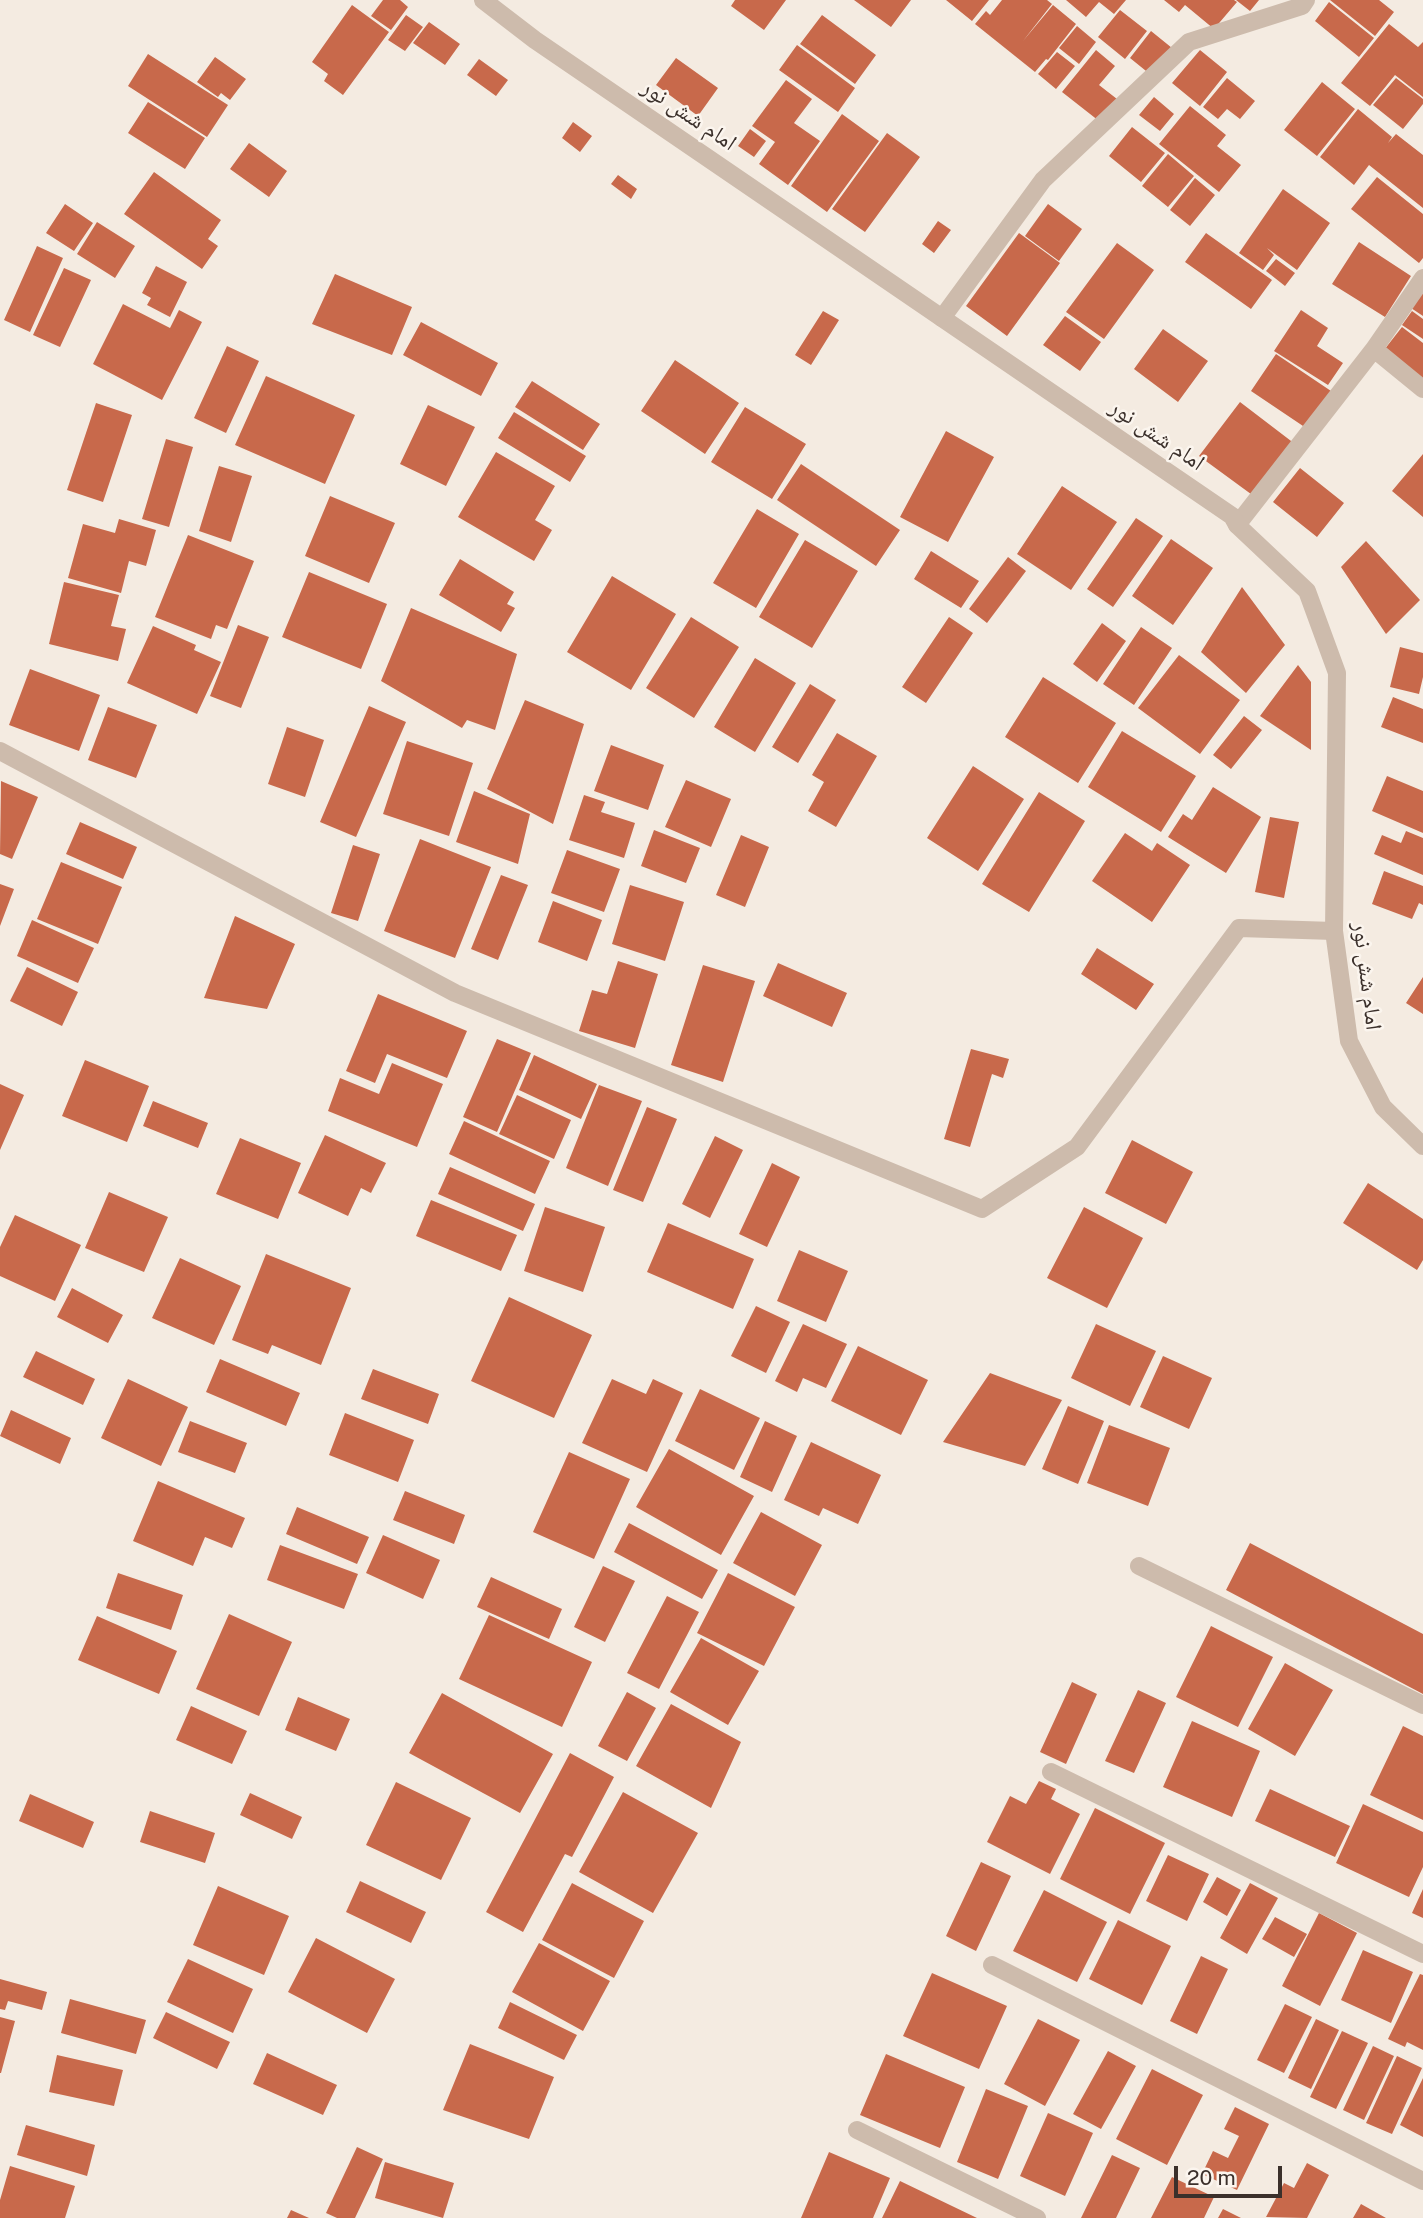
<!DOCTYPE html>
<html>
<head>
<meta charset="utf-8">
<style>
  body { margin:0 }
  #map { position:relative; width:1423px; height:2218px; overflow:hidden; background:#f4ebe1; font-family:"Public Sans",sans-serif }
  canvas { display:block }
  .scale { position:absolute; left:1174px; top:2166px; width:108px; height:32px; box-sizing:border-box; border:4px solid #3b302b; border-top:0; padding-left:9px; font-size:21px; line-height:24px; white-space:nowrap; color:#3b302b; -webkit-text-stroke:5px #fbf5ee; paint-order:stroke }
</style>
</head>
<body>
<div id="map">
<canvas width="1423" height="2218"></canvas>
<div class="scale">20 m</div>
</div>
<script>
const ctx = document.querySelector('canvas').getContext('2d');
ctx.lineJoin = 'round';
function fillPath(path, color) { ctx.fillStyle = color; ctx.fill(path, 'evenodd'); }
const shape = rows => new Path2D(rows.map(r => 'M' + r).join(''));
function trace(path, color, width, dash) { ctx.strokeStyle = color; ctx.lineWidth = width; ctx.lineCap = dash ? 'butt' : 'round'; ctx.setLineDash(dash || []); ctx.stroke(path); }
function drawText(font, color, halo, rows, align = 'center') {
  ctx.font = font + ' "Public Sans","Noto Naskh Arabic",sans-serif'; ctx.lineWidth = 5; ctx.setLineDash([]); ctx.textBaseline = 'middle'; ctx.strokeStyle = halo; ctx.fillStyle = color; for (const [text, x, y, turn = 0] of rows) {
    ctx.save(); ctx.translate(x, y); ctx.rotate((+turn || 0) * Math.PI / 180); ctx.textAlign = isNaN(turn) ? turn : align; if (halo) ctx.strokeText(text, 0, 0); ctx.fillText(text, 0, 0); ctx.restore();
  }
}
fillPath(shape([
  [383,0,400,0,408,7,391,30,371,16],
  [735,0,786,0,764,30,731,6],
  [854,0,911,0,891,27],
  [946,0,989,0,972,21],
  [1002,0,1047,0,1052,4,1023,41,1053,5,1076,24,1048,60,1046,59,1035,72,975,24,986,11,990,15],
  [1066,0,1126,0,1114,14,1099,2,1086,17],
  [1164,0,1234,0,1237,2,1214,29,1185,5,1179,12],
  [1236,0,1259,0,1250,11],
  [1330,0,1379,0,1394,12,1375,36],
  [1329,2,1374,38,1359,57,1315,21],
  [352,5,389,32,343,95,324,81,328,74,312,62],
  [1120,10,1147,31,1125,59,1098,37],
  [406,15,423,27,405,51,388,40],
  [822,15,876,55,855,84,800,44],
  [429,22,460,44,445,65,413,43],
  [1389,24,1418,47,1423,42,1423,97,1395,75,1370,106,1341,83],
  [1077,26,1096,42,1079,64,1059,48],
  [1151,31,1172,48,1151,75,1130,58],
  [797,45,855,88,838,112,779,70],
  [1096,50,1115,66,1099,85,1117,99,1099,121,1062,92],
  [1200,50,1227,72,1200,106,1172,83],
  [1057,52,1075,66,1056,89,1038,74],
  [148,54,228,105,207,137,128,86],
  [215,57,246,79,230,100,221,93,218,97,197,82],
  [676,58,718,88,698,116,656,85],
  [479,59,508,80,496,96,467,75],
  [1227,78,1255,101,1240,119,1227,109,1218,119,1203,107],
  [1396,78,1423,99,1423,104,1403,129,1373,105],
  [786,80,812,99,794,123,820,141,788,185,759,164,775,142,752,126],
  [1322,82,1355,109,1317,156,1284,130],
  [1154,97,1174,114,1160,131,1139,115],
  [148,102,205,138,185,169,128,133],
  [1190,106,1226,135,1217,146,1241,165,1219,192,1159,144],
  [1358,109,1392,137,1388,143,1396,134,1423,155,1423,208,1369,165,1354,185,1320,157],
  [842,114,879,141,827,212,791,186],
  [573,122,592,136,580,152,562,138],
  [1132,127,1165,153,1141,182,1109,156],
  [750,129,766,141,754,157,738,146],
  [887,133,920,157,865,232,832,209],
  [249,143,287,171,269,197,230,169],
  [1168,154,1194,176,1168,207,1142,186],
  [154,172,221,220,208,239,218,246,202,269,124,214],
  [618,175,637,189,631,199,611,184],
  [1377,177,1423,214,1423,258,1419,263,1351,209],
  [1195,178,1215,195,1190,226,1170,210],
  [1283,189,1330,223,1297,270,1267,248,1274,255,1263,270,1239,253],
  [65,204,93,223,74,251,46,233],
  [1048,204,1082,229,1059,261,1025,236],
  [938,221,951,230,934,253,922,244],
  [97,222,135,246,115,278,77,254],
  [1019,233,1060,263,1007,336,966,306],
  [1206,233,1272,280,1251,309,1185,262],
  [1359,242,1411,276,1385,317,1332,284],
  [1117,243,1154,270,1104,339,1066,312],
  [37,246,63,258,30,332,4,320],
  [1276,259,1295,273,1285,286,1266,271],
  [156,266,187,282,170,317,147,305,151,298,142,293],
  [64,268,91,280,60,347,33,335],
  [335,274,412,307,392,355,312,324],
  [1423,291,1423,316,1411,308],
  [123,304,170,328,179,310,202,322,162,400,93,364],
  [1301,310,1328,328,1317,346,1343,363,1328,385,1274,351],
  [823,311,839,320,811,365,795,355],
  [1412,311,1423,319,1423,339,1402,325],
  [1065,316,1101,342,1080,371,1043,345],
  [421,322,498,363,481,396,403,355],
  [1402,327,1423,343,1423,381,1384,350],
  [1163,329,1208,361,1178,402,1134,369],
  [227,346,259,361,226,433,194,418],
  [1276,354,1331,391,1306,428,1251,391],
  [675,360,739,403,705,454,641,411],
  [266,376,355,415,325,484,235,445],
  [532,381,600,424,583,450,515,407],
  [1240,402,1295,444,1255,497,1199,456],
  [96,403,132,415,103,502,67,490],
  [428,405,475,427,446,486,400,464],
  [745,407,806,444,772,499,711,462],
  [514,412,586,456,570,482,498,438],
  [946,431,994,457,948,542,900,517],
  [166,439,193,447,169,527,142,519],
  [496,452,555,486,535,520,552,530,534,561,458,517],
  [1423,454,1423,517,1392,491],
  [801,464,900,530,876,566,777,500],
  [219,466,252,476,231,542,199,531],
  [1300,468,1344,503,1317,537,1273,502],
  [1062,486,1117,522,1071,590,1017,554],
  [330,496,395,523,369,583,305,556],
  [757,509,799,534,756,608,713,583],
  [1136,518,1163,536,1113,607,1087,589],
  [119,519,156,530,146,566,129,561,121,593,68,578,83,524,115,533],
  [188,535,254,561,227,629,216,625,211,639,155,617],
  [1171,539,1213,568,1173,625,1132,596],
  [805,540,858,571,812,648,759,617],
  [1366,541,1420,600,1386,634,1341,567],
  [931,551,979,581,961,608,914,579],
  [1008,557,1026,571,987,623,969,609],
  [460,559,514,592,507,604,515,608,501,632,439,595],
  [309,572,387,604,361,669,282,637],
  [612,576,676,614,631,690,567,652],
  [64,582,119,595,111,626,126,629,118,661,49,644],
  [1242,587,1285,645,1246,693,1201,652],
  [411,608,517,654,495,730,467,720,462,728,381,681],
  [691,617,739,647,694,718,646,688],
  [949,617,973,633,926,703,902,687],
  [1102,623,1126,641,1097,682,1073,664],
  [238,625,269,637,241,708,210,696],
  [153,626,196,645,194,650,221,662,197,714,127,683],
  [1141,627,1172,648,1134,705,1103,684],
  [1400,647,1423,653,1423,677,1419,694,1390,687],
  [1179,655,1240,700,1200,754,1138,708],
  [755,658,796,683,755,752,714,727],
  [1298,665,1311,682,1311,750,1260,716],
  [30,669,100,695,79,751,9,725],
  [1043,677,1116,723,1078,783,1005,737],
  [810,684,836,700,798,763,772,747],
  [1393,697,1423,709,1423,743,1381,727],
  [525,700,584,724,553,824,487,789],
  [369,706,406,722,356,837,320,822],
  [108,707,157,725,136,778,88,760],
  [1244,716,1262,730,1231,769,1213,755],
  [287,727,324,740,305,797,268,784],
  [1122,731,1196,776,1161,832,1088,787],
  [837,733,877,756,836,827,808,811,824,782,812,775],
  [407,741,473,763,449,836,383,814],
  [611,745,664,765,648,810,594,791],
  [973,766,1024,799,978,871,927,838],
  [1387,776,1423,791,1423,833,1372,811],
  [686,780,731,799,711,847,665,827],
  [1,781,38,797,12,859,0,854],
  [1213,787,1261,817,1226,873,1168,837,1183,814,1192,820],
  [474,791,530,814,518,864,456,842],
  [1039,792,1085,821,1029,912,982,884],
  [584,795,605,802,601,812,635,823,624,858,569,840],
  [1270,817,1299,822,1284,898,1255,892],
  [80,822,137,847,123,879,66,854],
  [654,830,700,848,686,883,641,866],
  [1406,831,1423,838,1423,875,1374,854,1382,835,1401,843],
  [1125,833,1152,851,1157,843,1190,865,1152,922,1092,881],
  [741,835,769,847,745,907,716,895],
  [420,839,491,867,455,958,384,931],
  [353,845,380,854,358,921,331,913],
  [567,850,620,869,604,912,551,893],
  [61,862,122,887,98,944,37,919],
  [1384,871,1423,886,1423,905,1419,903,1412,919,1372,904],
  [501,875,528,885,498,960,471,949],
  [0,884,14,889,0,926],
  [630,885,684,902,665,961,612,944],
  [553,901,602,920,587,961,538,942],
  [235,916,295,944,267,1009,204,998],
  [32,920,94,948,78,983,17,956],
  [1097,948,1154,984,1136,1010,1081,974],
  [618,961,658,974,635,1048,579,1031,592,990,607,994],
  [778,963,847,993,832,1027,763,996],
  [703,965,755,981,723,1082,671,1065],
  [27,967,78,992,62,1026,10,1001],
  [1423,977,1423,1014,1406,1003],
  [378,994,467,1031,447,1078,387,1054,375,1083,346,1071],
  [497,1039,531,1053,497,1132,463,1117],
  [971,1049,1009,1059,1003,1078,992,1074,970,1147,944,1139],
  [534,1055,597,1084,581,1119,519,1090],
  [85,1060,149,1086,127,1142,62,1116],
  [392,1063,443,1084,417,1147,328,1111,340,1078,379,1094],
  [0,1084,24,1095,0,1150],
  [599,1085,642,1101,608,1186,566,1168],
  [517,1095,571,1120,554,1159,499,1134],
  [153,1101,208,1123,198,1148,143,1126],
  [647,1107,677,1119,643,1202,613,1190],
  [464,1121,550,1161,535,1194,449,1154],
  [325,1135,386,1163,371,1193,361,1188,348,1216,298,1193],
  [715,1136,743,1150,710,1218,682,1204],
  [240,1138,301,1163,278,1219,216,1194],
  [1132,1140,1193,1172,1166,1224,1105,1193],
  [772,1163,800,1177,767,1247,739,1234],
  [450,1167,535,1204,523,1231,438,1194],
  [1368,1183,1423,1219,1423,1260,1417,1270,1343,1223],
  [109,1192,168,1217,144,1272,85,1248],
  [431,1200,517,1235,501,1271,416,1236],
  [545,1207,605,1227,583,1292,524,1271],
  [1084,1207,1143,1238,1107,1308,1047,1278],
  [15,1215,81,1245,55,1301,0,1276,0,1247],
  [668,1223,754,1259,733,1309,647,1272],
  [799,1250,848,1271,826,1322,777,1301],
  [266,1254,351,1288,321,1365,272,1345,268,1354,232,1340],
  [180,1258,241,1286,214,1345,152,1318],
  [72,1288,123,1315,108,1343,57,1317],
  [509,1297,592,1335,554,1418,471,1381],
  [756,1306,790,1322,766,1373,731,1356],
  [803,1324,847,1344,826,1388,803,1378,797,1392,775,1381],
  [1096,1324,1156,1351,1130,1406,1071,1378],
  [858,1346,928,1380,901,1435,831,1401],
  [36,1351,95,1379,83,1405,23,1377],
  [1163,1356,1212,1378,1189,1429,1140,1407],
  [220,1359,300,1393,286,1426,206,1392],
  [373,1369,439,1394,428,1424,361,1399],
  [990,1373,1062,1400,1025,1466,943,1442],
  [128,1379,188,1407,161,1466,101,1438],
  [612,1379,646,1394,653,1379,683,1393,647,1472,582,1443],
  [700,1389,760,1418,734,1470,675,1441],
  [1068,1406,1104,1421,1078,1484,1042,1469],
  [11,1410,71,1438,60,1464,0,1436],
  [345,1413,414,1440,398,1482,329,1455],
  [190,1421,247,1443,235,1473,178,1452],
  [765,1421,797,1436,772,1492,740,1477],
  [1109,1425,1170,1448,1148,1506,1087,1483],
  [811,1442,881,1475,858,1524,823,1508,819,1516,784,1500],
  [669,1449,754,1496,721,1555,636,1507],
  [569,1452,630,1479,594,1559,533,1532],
  [158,1481,245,1518,232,1548,205,1537,193,1566,133,1541],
  [405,1491,465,1515,454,1544,393,1520],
  [297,1507,369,1537,357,1564,286,1534],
  [761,1512,822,1545,795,1596,733,1563],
  [629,1523,718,1570,702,1599,614,1552],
  [383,1535,440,1560,423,1599,366,1573],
  [1250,1543,1423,1634,1423,1694,1226,1590],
  [280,1545,358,1574,344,1609,267,1580],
  [603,1566,635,1581,605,1642,574,1627],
  [118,1573,183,1595,171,1630,106,1608],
  [728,1573,795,1607,764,1666,697,1633],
  [491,1577,562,1609,549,1639,477,1607],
  [667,1596,699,1612,659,1689,627,1673],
  [229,1614,292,1642,259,1716,196,1689],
  [489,1615,592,1662,562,1727,459,1679],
  [97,1616,177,1651,159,1694,78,1660],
  [1211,1626,1273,1657,1238,1727,1176,1697],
  [701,1638,759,1671,728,1725,670,1692],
  [1285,1663,1333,1690,1295,1756,1248,1729],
  [1072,1682,1097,1694,1066,1764,1040,1752],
  [1138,1690,1166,1703,1134,1773,1105,1761],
  [627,1692,656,1708,627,1761,598,1746],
  [442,1693,553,1754,520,1813,409,1753],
  [298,1697,350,1719,336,1751,285,1730],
  [671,1704,741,1742,711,1808,636,1766],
  [191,1706,247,1731,232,1764,176,1740],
  [1192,1721,1260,1751,1232,1817,1163,1787],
  [1403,1726,1423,1736,1423,1820,1370,1795],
  [570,1753,614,1777,572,1857,565,1854,523,1932,486,1912],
  [1039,1781,1056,1789,1051,1799,1080,1814,1050,1874,987,1842,1010,1796,1026,1804],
  [396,1782,471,1818,441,1880,366,1845],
  [1270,1789,1350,1826,1335,1857,1255,1821],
  [623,1792,698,1833,653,1913,579,1872],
  [250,1793,302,1817,292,1839,240,1815],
  [30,1794,94,1822,83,1848,19,1821],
  [1363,1804,1423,1832,1423,1867,1409,1897,1336,1863],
  [1095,1808,1165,1843,1130,1914,1060,1879],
  [150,1811,215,1833,205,1863,140,1842],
  [1168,1855,1209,1874,1187,1921,1146,1901],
  [981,1862,1011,1876,976,1951,946,1936],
  [1217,1877,1241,1890,1227,1916,1203,1902],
  [360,1881,426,1912,411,1943,346,1912],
  [572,1883,644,1921,614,1978,542,1940],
  [1250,1883,1278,1898,1247,1954,1220,1938],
  [218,1886,289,1916,264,1975,193,1945],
  [1423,1889,1423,1918,1412,1913],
  [1044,1890,1107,1922,1077,1982,1013,1951],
  [1319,1913,1357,1933,1320,2006,1282,1986],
  [1275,1917,1307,1934,1294,1957,1262,1939],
  [1118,1920,1171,1946,1142,2005,1089,1979],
  [316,1938,395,1979,367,2033,288,1992],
  [539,1943,610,1981,583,2031,512,1992],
  [1363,1950,1413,1972,1391,2023,1341,2000],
  [1201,1956,1228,1969,1197,2034,1170,2021],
  [188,1959,253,1989,233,2033,167,2002],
  [932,1973,1007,2006,979,2069,903,2036],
  [1420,1974,1423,1975,1423,2050,1407,2042,1405,2047,1388,2039],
  [0,1979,47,1992,42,2010,8,2001,5,2010,0,2009],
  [70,1999,146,2020,136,2054,61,2033],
  [510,2002,577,2035,564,2060,498,2028],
  [1285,2004,1312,2017,1284,2073,1257,2060],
  [166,2012,230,2042,217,2069,153,2038],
  [0,2017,15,2021,1,2073,0,2073],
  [1038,2019,1080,2040,1045,2106,1004,2084],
  [1316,2019,1339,2030,1311,2089,1288,2078],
  [1342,2031,1368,2043,1336,2109,1310,2097],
  [470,2044,554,2077,529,2139,443,2110],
  [1373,2046,1394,2056,1364,2120,1343,2110],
  [1108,2051,1136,2066,1101,2129,1073,2114],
  [267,2053,337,2085,323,2115,253,2084],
  [886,2054,965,2087,940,2148,860,2115],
  [57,2055,123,2070,114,2106,49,2092],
  [1397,2056,1422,2068,1392,2134,1366,2123],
  [1152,2069,1203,2095,1167,2165,1116,2139],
  [1423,2078,1423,2137,1400,2125],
  [986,2089,1028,2106,998,2179,957,2162],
  [1235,2107,1269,2124,1237,2190,1202,2174,1213,2151,1228,2158,1239,2136,1224,2129],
  [1048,2113,1093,2133,1065,2196,1020,2176],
  [26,2125,95,2145,87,2176,17,2155],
  [357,2147,383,2159,355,2218,337,2218,326,2213],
  [829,2152,890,2178,873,2218,801,2218],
  [1112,2155,1140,2168,1116,2218,1081,2218],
  [385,2162,454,2183,443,2218,375,2198],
  [1307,2163,1329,2175,1307,2218,1266,2217,1284,2183,1294,2188],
  [10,2166,75,2186,65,2218,0,2218,0,2200],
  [1172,2177,1214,2197,1204,2218,1151,2218],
  [900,2181,977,2218,882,2218],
  [1361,2204,1386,2218,1353,2218],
  [1223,2209,1241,2218,1218,2218],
  [291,2210,309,2218,287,2218]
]), '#c8694b');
trace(shape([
  [942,318,1043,180,1189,42,1302,6,1306,0],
  [1374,349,1423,389],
  [1237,525,1374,349,1423,278],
  [0,751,455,993,982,1209,1077,1147,1239,928,1334,931],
  [1139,1566,1423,1705],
  [1051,1772,1423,1954],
  [992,1965,1423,2181],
  [857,2130,1037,2218]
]), '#cdbbac', 18);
trace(shape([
  [483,0,535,40,1232,516,1237,525,1307,591,1337,673,1334,931,1349,1041,1383,1107,1423,1146]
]), '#cdbbac', 18);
drawText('23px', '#3b302b', '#fbf5ee', [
  ["امام شش نور",689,115,34],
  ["امام شش نور",1157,435,34],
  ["امام شش نور",1367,976,83]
]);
</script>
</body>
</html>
